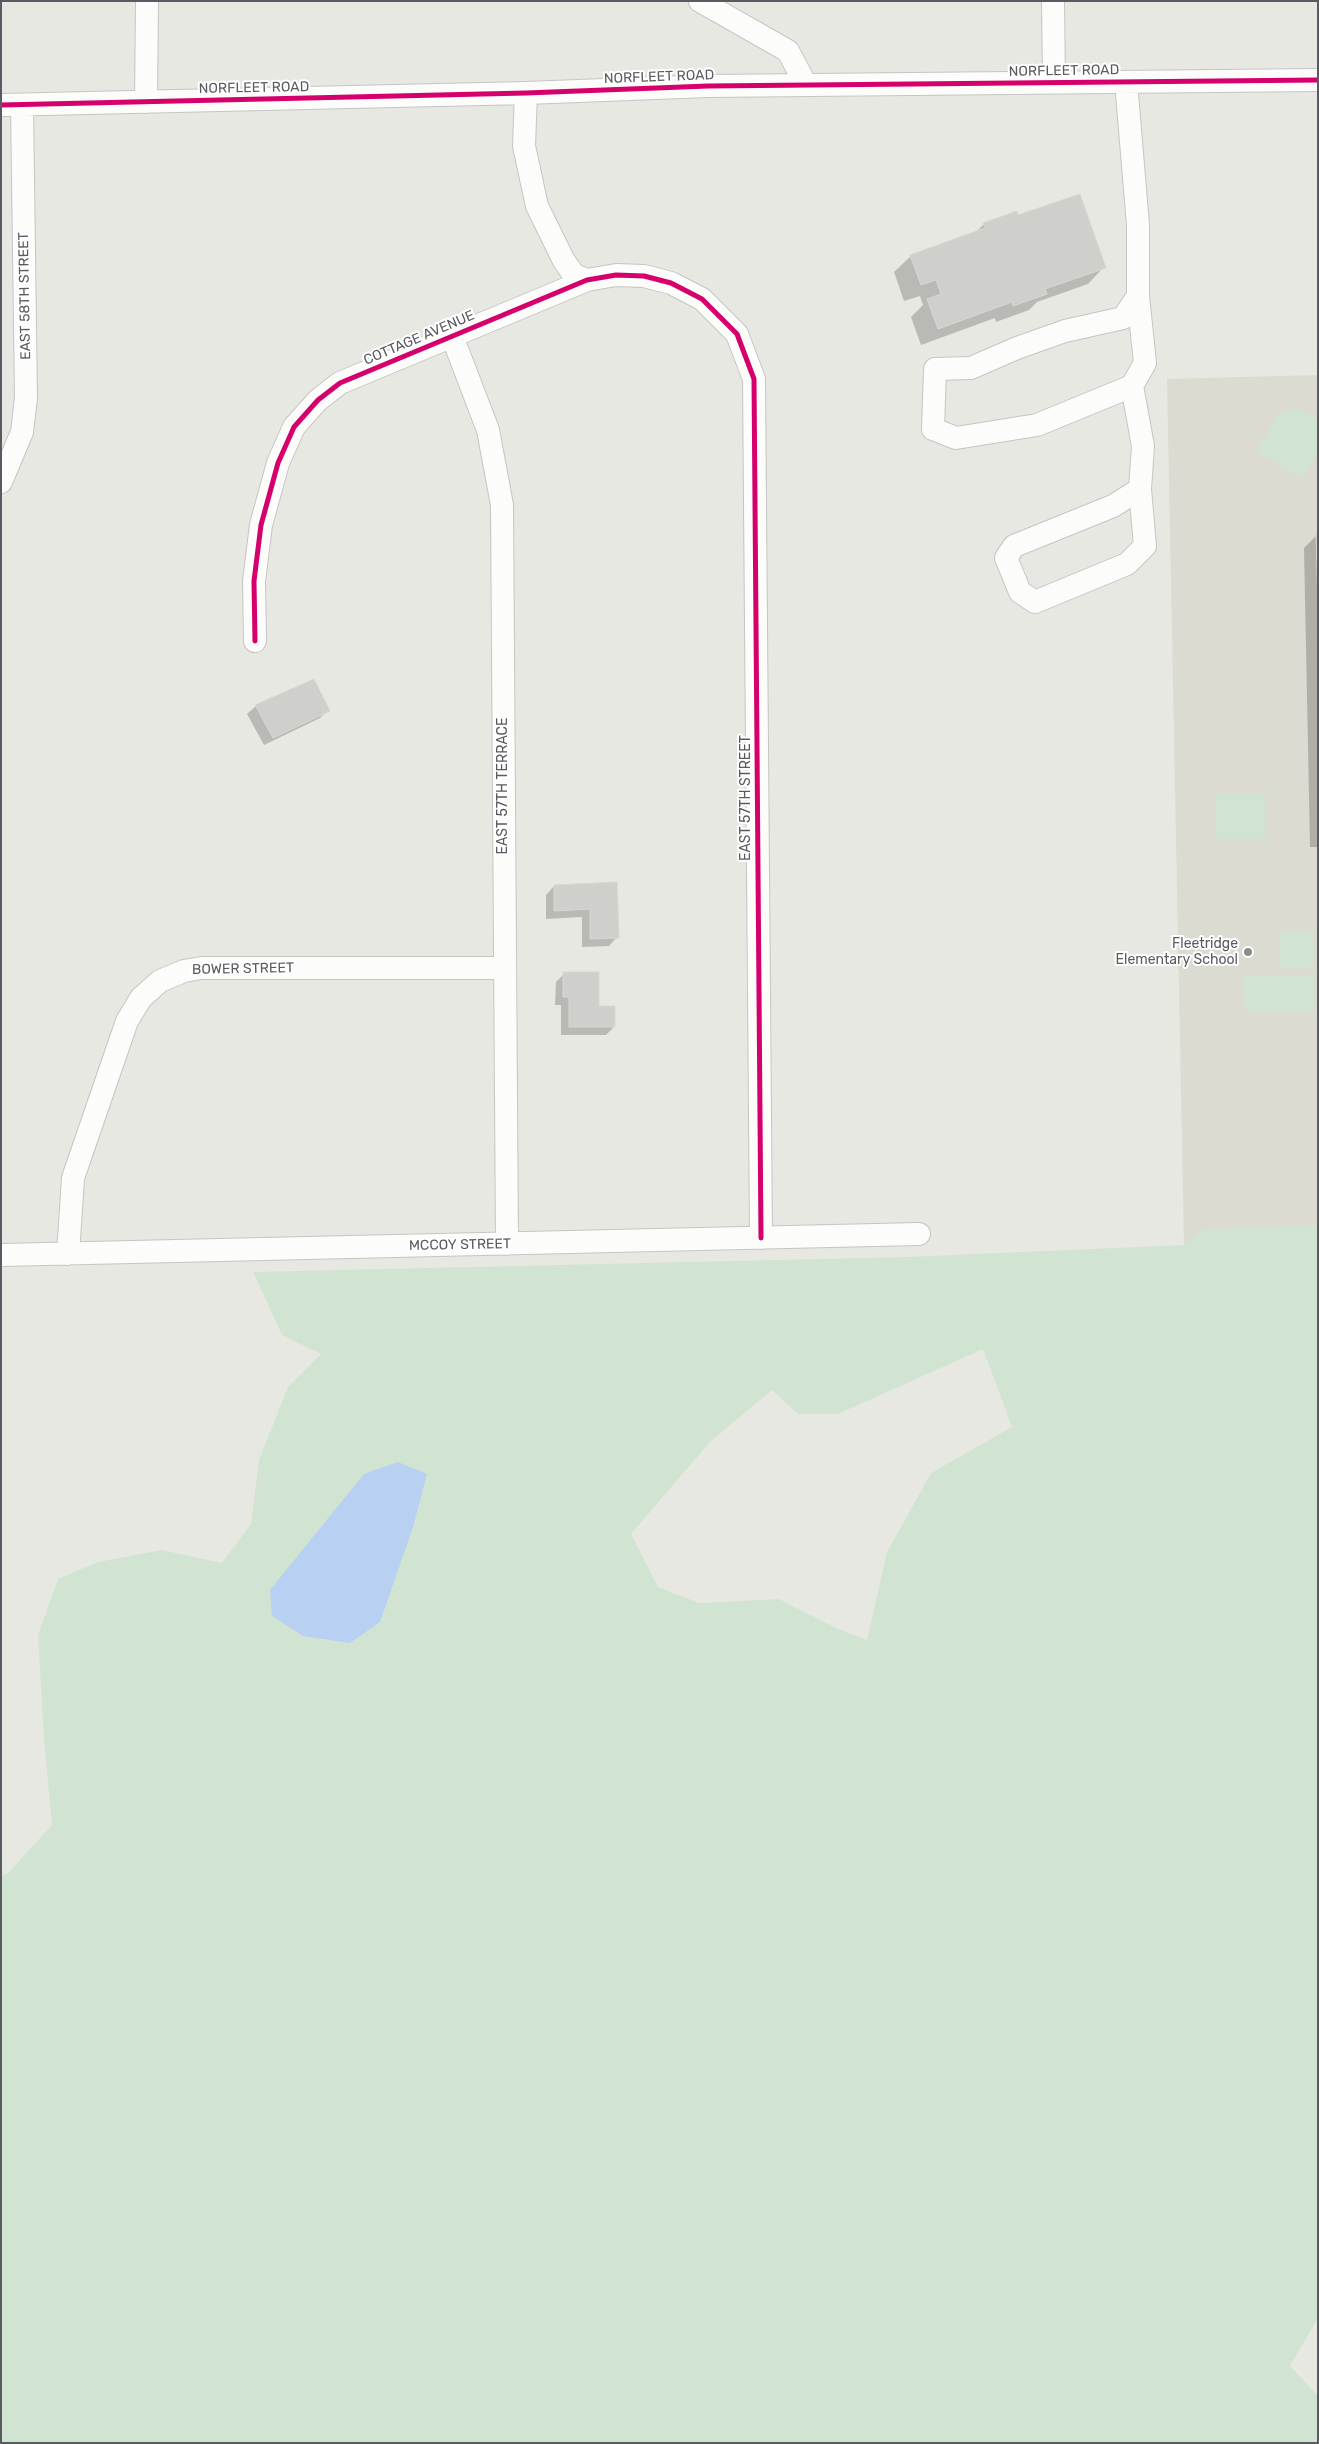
<!DOCTYPE html>
<html>
<head>
<meta charset="utf-8">
<style>
  body { margin:0 }
  #map { position:relative; width:1319px; height:2444px; overflow:hidden; background:#e8e8e3; font-family:Rubik,sans-serif }
  canvas { display:block }
  .frame { position:absolute; inset:0; border:2px solid #595b60; pointer-events:none }
</style>
</head>
<body>
<div id="map">
<canvas width="1319" height="2444"></canvas>
<div class="frame"></div>
</div>
<script>
const ctx = document.querySelector('canvas').getContext('2d');
ctx.lineJoin = 'round';
function fillPath(path, color) { ctx.fillStyle = color; ctx.fill(path, 'evenodd'); }
const shape = rows => new Path2D(rows.map(r => 'M' + r).join(''));
function trace(path, color, width, dash) { ctx.strokeStyle = color; ctx.lineWidth = width; ctx.lineCap = dash ? 'butt' : 'round'; ctx.setLineDash(dash || []); ctx.stroke(path); }
function drawText(font, color, halo, rows, align = 'center') {
  ctx.font = font + ' Rubik,sans-serif'; ctx.lineWidth = 4; ctx.setLineDash([]); ctx.textBaseline = 'middle'; ctx.strokeStyle = halo; ctx.fillStyle = color; for (const [text, x, y, turn = 0] of rows) {
    ctx.save(); ctx.translate(x, y); ctx.rotate((+turn || 0) * Math.PI / 180); ctx.textAlign = isNaN(turn) ? turn : align; if (halo) ctx.strokeText(text, 0, 0); ctx.fillText(text, 0, 0); ctx.restore();
  }
}
fillPath(shape([
  [1318,375,1318,1241,1184,1245,1167,379]
]), '#dbdbd2');
fillPath(shape([
  [1297,408,1318,420,1318,451,1303,478,1257,452,1278,414],
  [1215,793,1265,793,1265,839,1216,839],
  [1313,931,1313,968,1279,968,1279,932],
  [1244,975,1313,975,1313,1011,1245,1011],
  [1318,1225,1318,2318,1290,2366,1318,2396,1318,2443,1,2443,1,1876,9,1872,52,1825,44,1740,38,1635,58,1579,98,1562,162,1550,222,1563,251,1524,259,1460,288,1387,321,1354,282,1335,253,1272,905,1257,1184,1245,1203,1230],
  [983,1349,1012,1427,931,1473,887,1552,867,1640,836,1628,779,1599,699,1603,658,1587,631,1534,710,1442,772,1390,798,1414,838,1414]
]), '#d1e4d2');
fillPath(shape([
  [398,1462,427,1474,413,1527,380,1622,350,1643,303,1636,272,1616,270,1590,364,1474]
]), '#b8d0f1');
fillPath(shape([
  [1018,217,1104,267,1088,284,1037,302,1029,310,996,322,995,318,921,345,911,317,923,305,920,296,904,301,894,272,911,256,976,232,984,224],
  [1317,535,1318,847,1310,847,1304,548],
  [256,706,328,710,320,718,264,745,247,714],
  [616,883,617,937,609,946,582,947,582,917,546,919,546,895,554,886],
  [564,974,598,1007,614,1027,606,1035,561,1035,561,1005,555,1005,556,982]
]), '#0003');
const building = shape([
  [1080,194,1106,268,1045,289,1047,294,1013,306,1012,302,938,329,927,299,941,294,936,280,921,285,910,255,985,228,983,223,1017,211,1018,215,1080,194],
  [1316,534,1318,534,1318,606,1316,534],
  [314,679,330,711,273,738,255,705,314,679],
  [617,882,619,938,590,939,590,909,554,911,554,885,617,882],
  [563,972,599,972,599,1006,615,1006,615,1027,569,1027,569,997,563,997,563,972]
]);
fillPath(building, '#cfcfcc');
trace(building, '#d7d6d2', 1);
const minor = shape([
  [700,1,788,51,806,85],
  [1053,1,1054,82],
  [1126,82,1138,225,1138,296,1123,318,1065,331,1017,348,971,368,935,369,933,429,956,438,1037,425,1132,386,1145,363,1138,296],
  [526,93,524,146,537,206,564,261,574,275,587,280],
  [146,102,147,1],
  [1,105,526,93,708,86,1318,80],
  [452,336,488,430,502,505,507,1244],
  [1132,386,1143,446,1140,489,1113,506,1014,546,1006,558,1020,592,1035,602,1127,564,1145,546,1140,489],
  [1,482,22,432,26,398,22,105],
  [255,641,254,581,261,525,278,463,294,427,318,400,340,383,587,280,616,275,644,276,671,283,702,299,737,334,754,379,761,1238],
  [68,1254,73,1178,127,1021,141,998,160,981,184,971,201,968,504,968],
  [1,1255,919,1234]
]);
trace(minor, '#c5c5c3', 24);
trace(minor, '#fcfcfb', 22);
trace(shape([
  [1,105,526,93,708,86,1318,80],
  [255,641,254,581,261,525,278,463,294,427,318,400,340,383,587,280,616,275,644,276,671,283,702,299,737,334,754,379,761,1238]
]), '#d6006c', 5);
for (const [x, y, r, color] of [
  [1248,952,5,"#8b8c8e"]
]) { const dot = new Path2D(); dot.arc(x, y, r, 0, 2 * Math.PI); ctx.fillStyle = color; ctx.fill(dot); trace(dot, '#fff', 2); }
drawText('14px', '#595b60', '#fff', [
  ["NORFLEET ROAD",1064,71,-1],
  ["NORFLEET ROAD",659,77,-2],
  ["NORFLEET ROAD",254,88,-1],
  ["EAST 58TH STREET",25,296,-91],
  ["COTTAGE AVENUE",419,338,-23],
  ["EAST 57TH TERRACE",503,786,-90],
  ["EAST 57TH STREET",746,798,-90],
  ["BOWER STREET",243,969,-1],
  ["MCCOY STREET",460,1245,-1]
]);
drawText('14px', '#595b60', '#fff', [
  ["Fleetridge",1238,944],
  ["Elementary School",1238,960]
], 'right');
</script>
</body>
</html>
